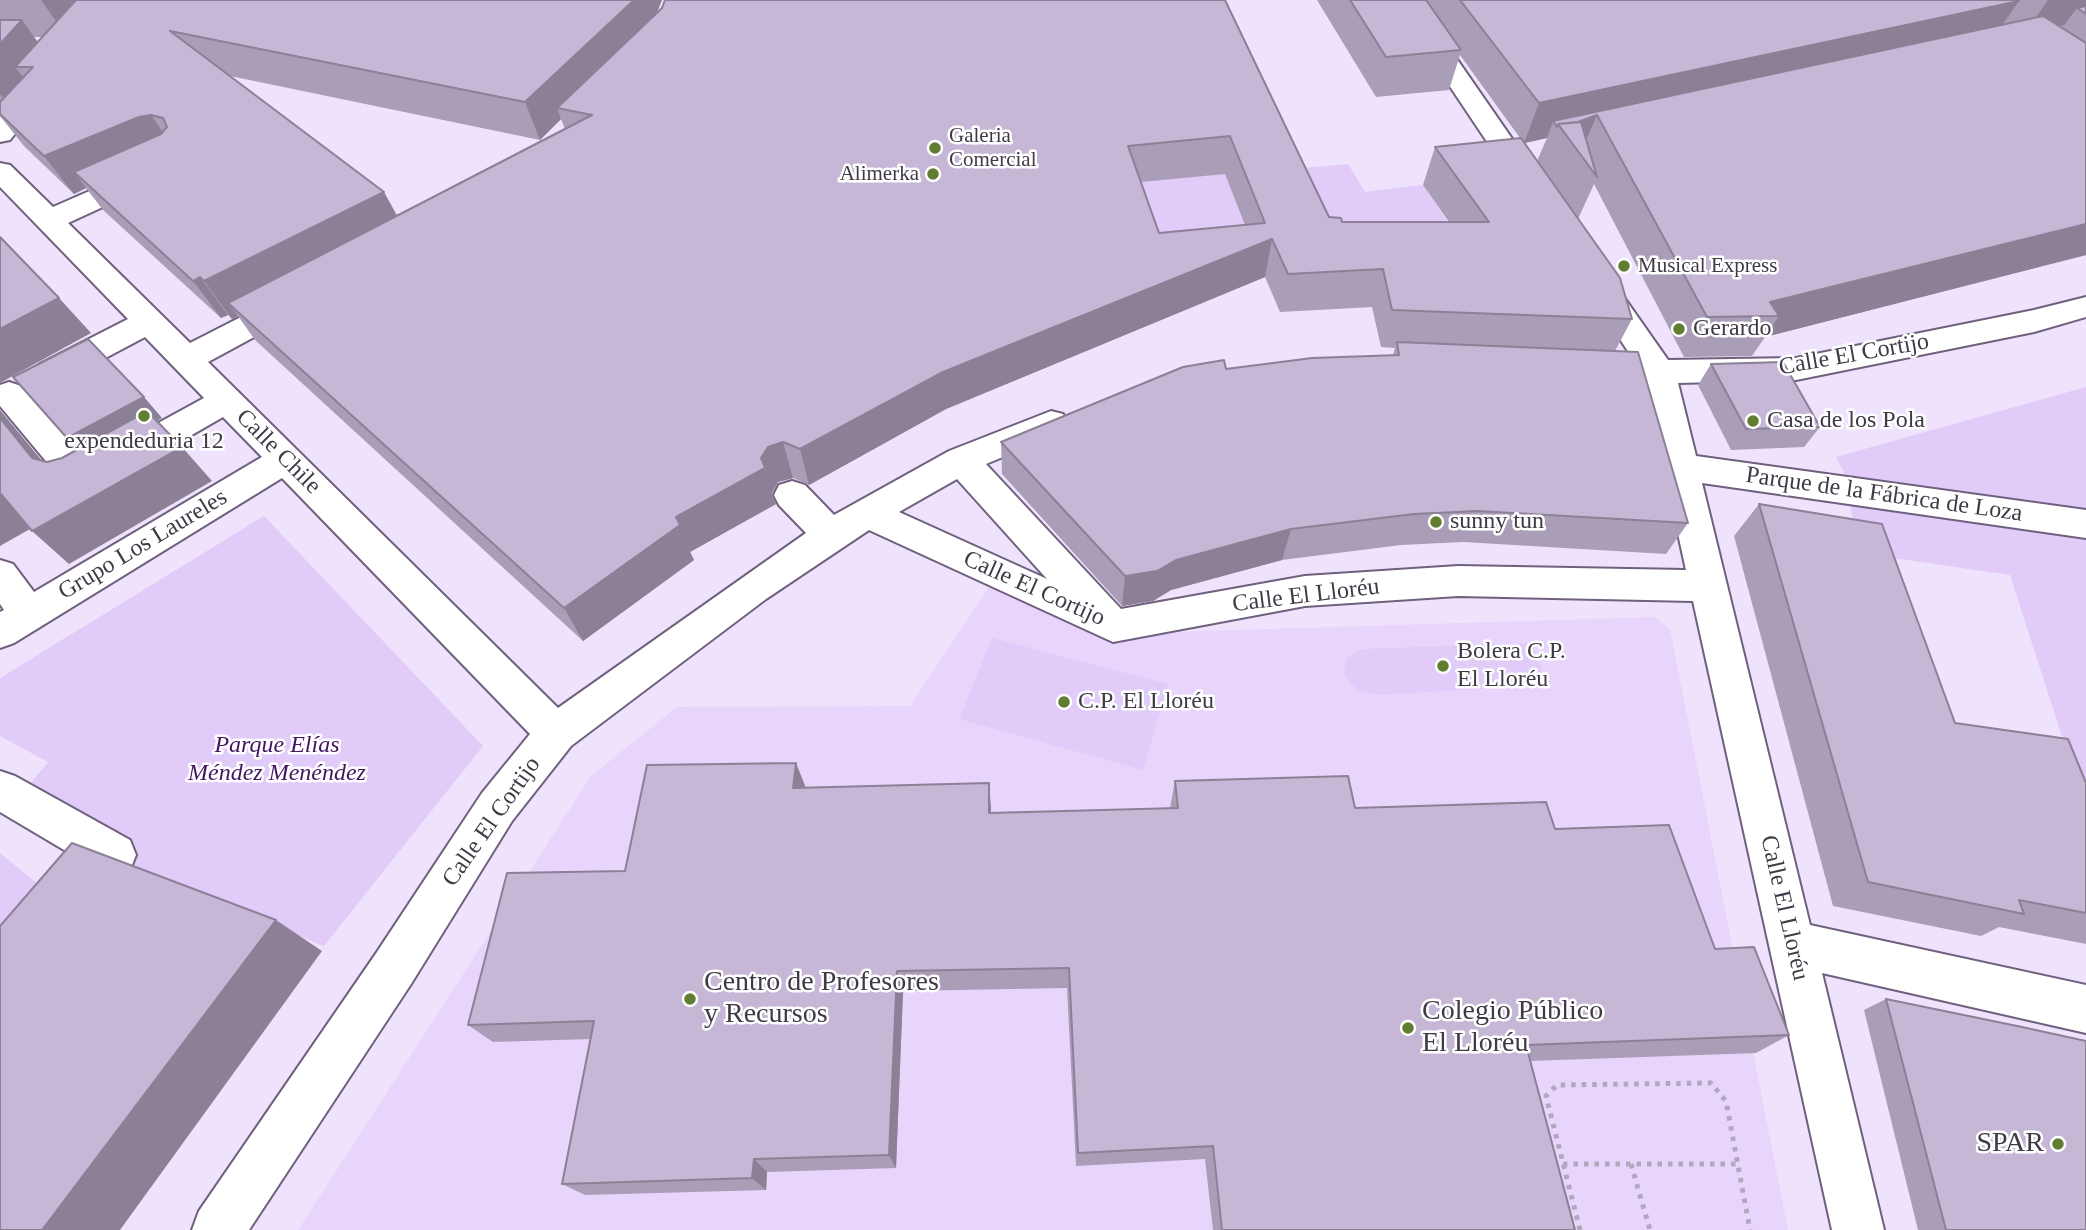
<!DOCTYPE html>
<html>
<head>
<meta charset="utf-8">
<style>
  body { margin:0 }
  canvas { display:block; background:#eee2fc }
</style>
</head>
<body>
<canvas width="2086" height="1230"></canvas>
<script>
const ctx = document.querySelector('canvas').getContext('2d');
ctx.lineJoin = 'round';
function fillPath(path, color) { ctx.fillStyle = color; ctx.fill(path, 'evenodd'); }
const shape = rows => new Path2D(rows.map(r => 'M' + r).join(''));
function trace(path, color, width, dash) { ctx.strokeStyle = color; ctx.lineWidth = width; ctx.lineCap = dash ? 'butt' : 'round'; ctx.setLineDash(dash || []); ctx.stroke(path); }
function drawText(font, color, halo, rows, align = 'center') {
  ctx.font = font + ' Georgia,serif'; ctx.lineWidth = 5; ctx.setLineDash([]); ctx.textBaseline = 'middle'; ctx.strokeStyle = halo; ctx.fillStyle = color; for (const [text, x, y, turn = 0] of rows) {
    ctx.save(); ctx.translate(x, y); ctx.rotate((+turn || 0) * Math.PI / 180); ctx.textAlign = isNaN(turn) ? turn : align; if (halo) ctx.strokeText(text, 0, 0); ctx.fillText(text, 0, 0); ctx.restore();
  }
}
fillPath(shape([
  [991,584,1109,634,1655,617,1670,629,1788,1230,298,1230,591,776,677,707,910,706]
]), '#e8d5fc');
fillPath(shape([
  [1152,0,1230,175,1348,164,1365,192,1423,185,1467,250,1113,241],
  [2086,387,2086,811,2010,575,1859,553,1844,472,1836,457],
  [264,516,483,746,324,946,123,863,29,785,48,762,0,736,0,678],
  [992,638,1168,684,1143,770,959,719],
  [1532,643,1547,685,1377,695,1357,690,1344,675,1346,658,1363,649],
  [0,853,39,885,0,953]
]), '#e1cbf9');
const minor = shape([
  [1392,0,1416,0,1542,182,1538,188,1528,191,1518,188,1392,0],
  [41,77,50,79,54,85,10,140,0,142,0,117,32,79,41,77],
  [0,163,10,165,53,207,133,172,143,169,153,172,157,178,153,184,68,223,190,343,282,296,293,293,304,296,309,303,304,310,208,362,558,708,806,533,779,505,774,495,779,485,792,481,805,485,834,515,949,451,1051,411,1063,414,1068,423,1063,432,986,464,1121,609,1305,576,1458,566,1686,570,1645,383,1590,379,1578,376,1574,368,1578,360,1590,357,1633,359,1583,283,1587,276,1598,273,1609,276,1668,360,1796,358,2034,310,2086,297,2086,317,2034,332,1796,380,1678,383,1696,456,2086,510,2086,538,1702,483,1810,925,2086,985,2086,1033,1822,973,1884,1230,1832,1230,1693,601,1458,596,1305,606,1113,642,869,530,766,599,571,746,512,821,411,984,249,1230,192,1230,199,1211,377,952,482,793,530,734,282,478,14,643,0,648,0,612,4,610,0,604,0,560,13,564,34,592,262,457,223,417,96,490,83,494,70,490,0,406,0,385,9,382,21,386,87,462,204,398,145,337,64,380,52,383,40,380,36,372,40,364,128,319,0,187,0,163],
  [957,479,1047,579,899,512,957,479],
  [0,771,15,776,130,840,136,855,130,870,94,912,78,919,62,912,55,897,62,882,81,860,0,812,0,771]
]);
trace(minor, '#6f617d', 4);
trace(shape([
  [1563,1164,1737,1164],
  [1631,1164,1650,1230],
  [1580,1230,1546,1096,1557,1085,1711,1083,1726,1101,1750,1230]
]), '#b2a8be', 5, [4.5, 6]);
fillPath(minor, '#fff');
fillPath(shape([
  [0,0,662,0,657,13,1225,0,1329,217,1342,222,1449,222,1423,185,1435,147,1520,138,1460,55,1449,90,1376,97,1317,0,2086,0,2086,255,1765,337,1752,356,1684,357,1594,184,1578,219,1632,319,1615,351,1688,523,1666,554,1463,542,1401,545,1282,560,1171,590,1153,601,1122,606,1002,474,1001,442,1226,369,1393,355,1395,348,1381,347,1372,307,1280,312,1265,277,946,409,809,485,793,478,778,482,772,493,776,504,690,552,694,560,583,641,255,340,238,316,232,319,228,315,221,318,103,210,86,188,74,194,24,146,0,116],
  [34,37,42,37,38,42],
  [230,76,540,140,561,119,565,129,397,216],
  [1547,138,1537,161,1525,143],
  [1225,174,1245,225,1159,233,1141,182],
  [1711,364,1820,427,1804,447,1731,450,1698,385],
  [1759,504,1955,723,2086,783,2086,944,1999,927,1981,936,1833,906,1734,536],
  [1175,781,1355,808,1555,829,1715,949,1789,1035,1756,1053,1530,1061,1575,1230,1213,1230,1205,1159,1076,1166,1067,988,903,991,896,1168,767,1172,766,1190,585,1195,562,1184,591,1039,493,1042,468,1025,625,871,805,788,991,813,1170,808],
  [1886,999,2086,1230,1918,1230,1864,1010]
]), '#aa9db8');
fillPath(shape([
  [41,0,100,0,67,37],
  [634,0,662,0,648,33,557,108,561,119,540,140,525,102],
  [2048,0,2086,0,2086,14,2077,8,2064,25,2025,33],
  [2019,1,1991,41,1597,115,1580,154,1558,124,1553,121,1547,138,1524,143,1539,103],
  [22,20,49,58,33,67,15,67,27,82,8,104,0,94,0,44],
  [151,115,177,152,74,172,86,188,74,194,44,156,139,117],
  [384,192,405,230,228,303,238,316,232,319,204,281],
  [2086,224,2086,255,1765,337,1779,316,1770,302],
  [1272,239,1265,277,946,409,809,485,800,449,943,372],
  [200,277,228,315,221,318,193,281],
  [59,298,91,333,0,383,0,329],
  [144,397,162,418,88,459,67,438],
  [0,410,68,492,32,458,0,418],
  [783,442,793,478,778,482,772,493,776,504,690,552,694,560,583,641,564,608,676,517,768,447],
  [182,447,212,481,69,564,32,531],
  [0,493,37,525,0,546],
  [1291,529,1282,560,1171,590,1153,601,1122,606,1125,576,1176,560],
  [796,763,806,788,793,788],
  [989,783,991,808,991,837,989,813],
  [276,920,322,951,120,1230,42,1230],
  [897,971,903,991,896,1168,889,1155],
  [754,1159,767,1172,766,1190,752,1178]
]), '#8b8096');
const building = shape([
  [76,0,634,0,525,102,170,31,384,192,204,281,200,277,193,281,74,172,161,134,167,127,163,118,151,115,139,117,44,156,0,114,0,102,33,67,15,67,76,0],
  [665,0,1225,0,1329,217,1341,218,1342,222,1489,222,1435,147,1521,138,1620,278,1632,319,1392,310,1383,269,1288,274,1272,239,943,372,800,449,783,442,768,447,761,458,765,468,676,517,680,525,564,608,228,303,592,115,557,108,662,8,665,0],
  [1230,136,1265,223,1159,233,1128,146,1230,136],
  [1350,0,1426,0,1461,50,1386,57,1350,0],
  [1460,0,2017,0,2019,1,1539,103,1460,0],
  [2086,6,2086,14,2077,8,2086,6],
  [2043,16,2086,43,2086,224,1770,302,1779,316,1707,317,1597,115,1578,122,1558,124,1557,127,1553,121,2043,16],
  [0,20,22,20,0,44,0,20],
  [1581,122,1597,177,1558,124,1581,122],
  [0,237,59,298,0,329,0,237],
  [88,339,144,397,67,438,13,377,88,339],
  [1397,342,1638,352,1688,523,1478,511,1414,514,1291,529,1176,560,1157,571,1125,576,1001,442,1183,367,1224,360,1226,369,1312,358,1399,355,1397,342],
  [1783,362,1820,427,1746,429,1711,364,1783,362],
  [147,411,182,447,32,531,0,493,0,418,32,458,47,462,62,458,147,411],
  [1759,504,1882,524,1955,723,2068,739,2086,783,2086,913,2019,900,2024,914,1868,882,1759,504],
  [796,763,793,788,989,783,989,813,1178,808,1175,781,1348,776,1355,808,1546,802,1555,829,1669,825,1715,949,1754,947,1789,1035,1526,1045,1575,1230,1222,1230,1213,1146,1078,1153,1069,968,897,971,889,1155,754,1159,752,1178,562,1184,594,1021,468,1025,507,873,625,871,647,765,796,763],
  [72,843,276,920,42,1230,0,1230,0,926,72,843],
  [1886,999,2022,1027,2086,1041,2086,1230,1946,1230,1886,999]
]);
fillPath(building, '#c6b7d6');
trace(building, '#8b8096', 2);
for (const [x, y, r, color] of [
  [935,148,7,"#617d32"],
  [933,174,7,"#617d32"],
  [1624,266,7,"#617d32"],
  [1679,329,7,"#617d32"],
  [144,416,7,"#617d32"],
  [1753,421,7,"#617d32"],
  [1436,522,7,"#617d32"],
  [1443,666,7,"#617d32"],
  [1064,702,7,"#617d32"],
  [690,999,7,"#617d32"],
  [1408,1028,7,"#617d32"],
  [2058,1144,7,"#617d32"]
]) { const dot = new Path2D(); dot.arc(x, y, r, 0, 2 * Math.PI); ctx.fillStyle = color; ctx.fill(dot); trace(dot, '#fff', 2.5); }
drawText('21px', '#403a46', '#fff', [
  ["Galeria",949,136],
  ["Comercial",949,160],
  ["Alimerka",919,174,"right"],
  ["Musical Express",1638,266]
], 'left');
drawText('24px', '#403a46', '#fff', [
  ["Gerardo",1693,329],
  ["Casa de los Pola",1767,421],
  ["expendeduria 12",144,442,"center"],
  ["sunny tun",1450,522],
  ["Bolera C.P.",1457,652],
  ["El Lloréu",1457,680],
  ["C.P. El Lloréu",1078,702]
], 'left');
drawText('24px', '#403a46', '#fff', [
  ["Calle El Cortijo",1854,355,-10],
  ["Calle Chile",278,452,45],
  ["Parque de la Fábrica de Loza",1884,495,8],
  ["Grupo Los Laureles",143,545,-31],
  ["Calle El Cortijo",1034,589,24],
  ["Calle El Lloréu",1306,596,-7],
  ["Calle El Cortijo",492,822,-55],
  ["Calle El Lloréu",1784,908,77]
]);
drawText('italic 24px', '#421561', '#fff', [
  ["Parque Elías",277,746],
  ["Méndez Menéndez",277,774]
]);
drawText('28px', '#403a46', '#fff', [
  ["Centro de Profesores",704,983],
  ["y Recursos",704,1015],
  ["Colegio Público",1422,1012],
  ["El Lloréu",1422,1044],
  ["SPAR",2044,1144,"right"]
], 'left');
</script>
</body>
</html>
